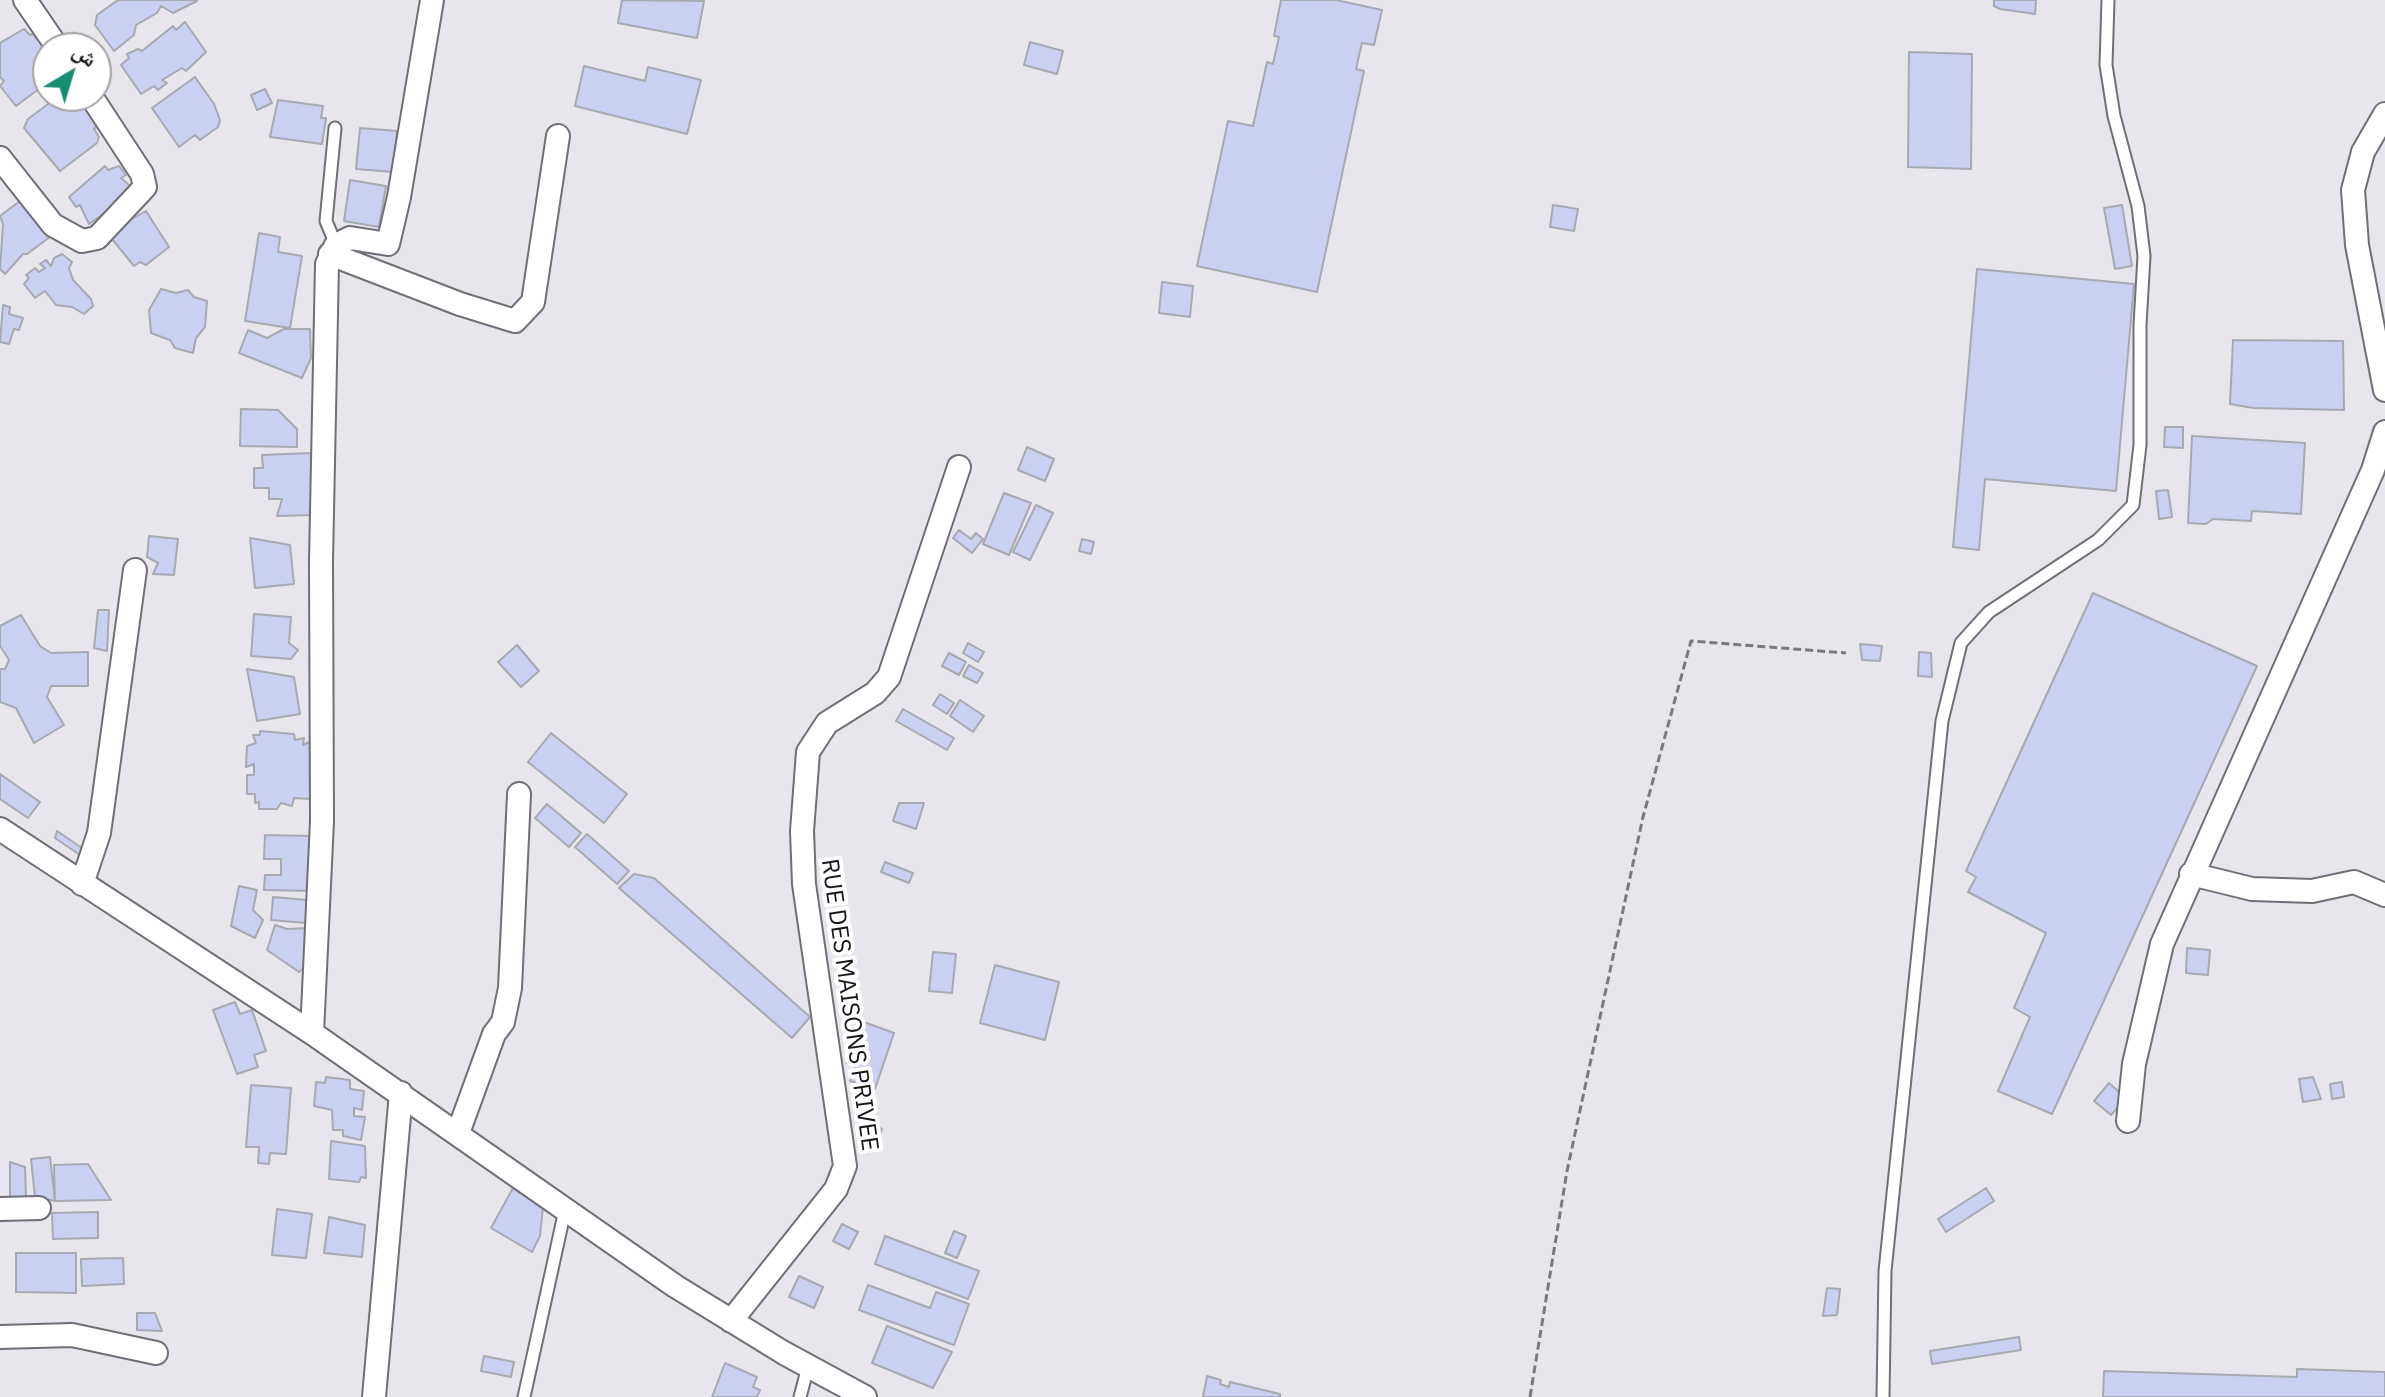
<!DOCTYPE html>
<html>
<head>
<meta charset="utf-8">
<style>
  body { margin:0 }
  #map { position:relative; width:2385px; height:1397px; overflow:hidden; background:#e8e5ed; font-family:"IBM Plex Sans","Noto Naskh Arabic",sans-serif }
  canvas { display:block }
  .north { position:absolute; left:32px; top:32px; width:80px; height:80px; box-sizing:border-box; background:#fff; border:2px solid #a3a2a3; border-radius:50%; rotate:38deg; font-size:22px; font-weight:700; line-height:32px; text-align:center; color:#18171a }
  .north::after { content:''; display:block; margin:auto; width:28px; height:36px; background:#168e72; clip-path:polygon(50% 0,100% 100%,50% 72%,0 100%) }
</style>
</head>
<body>
<div id="map">
<canvas width="2385" height="1397"></canvas>
<div class="north">ش</div>
</div>
<script>
const ctx = document.querySelector('canvas').getContext('2d');
ctx.lineJoin = 'round';
function fillPath(path, color) { ctx.fillStyle = color; ctx.fill(path, 'evenodd'); }
const shape = rows => new Path2D(rows.map(r => 'M' + r).join(''));
function trace(path, color, width, dash) { ctx.strokeStyle = color; ctx.lineWidth = width; ctx.lineCap = dash ? 'butt' : 'round'; ctx.setLineDash(dash || []); ctx.stroke(path); }
function drawText(font, color, halo, rows, align = 'center') {
  ctx.font = font + ' "IBM Plex Sans",sans-serif'; ctx.lineWidth = 8; ctx.setLineDash([]); ctx.textBaseline = 'middle'; ctx.strokeStyle = halo; ctx.fillStyle = color; for (const [text, x, y, turn = 0] of rows) {
    ctx.save(); ctx.translate(x, y); ctx.rotate((+turn || 0) * Math.PI / 180); ctx.textAlign = isNaN(turn) ? turn : align; if (halo) ctx.strokeText(text, 0, 0); ctx.fillText(text, 0, 0); ctx.restore();
  }
}
const building = shape([
  [118,0,197,0,197,1,173,13,161,6,157,13,136,25,134,35,114,51,95,25,97,15,118,0],
  [622,0,704,1,697,38,618,23,622,0],
  [1281,0,1336,0,1382,10,1374,45,1362,43,1356,69,1364,71,1317,292,1197,266,1228,121,1253,126,1267,62,1273,64,1279,37,1274,36,1281,0],
  [1994,0,2036,0,2035,14,2000,9,1994,6,1994,0],
  [185,22,206,52,186,71,182,68,162,80,167,83,158,90,154,86,141,94,121,65,129,58,127,54,138,49,142,51,173,26,176,30,185,22],
  [24,29,30,35,33,34,48,53,48,82,16,106,0,86,4,81,0,77,0,43,24,29],
  [1030,42,1063,51,1057,74,1024,65,1030,42],
  [1909,52,1972,54,1971,169,1908,167,1909,52],
  [584,66,645,81,648,67,701,80,687,134,575,106,584,66],
  [195,77,214,104,220,120,218,127,200,140,195,135,179,147,152,108,195,77],
  [265,89,272,103,257,110,251,95,265,89],
  [59,96,81,96,98,125,94,129,99,137,97,143,60,171,24,128,28,119,59,96],
  [278,100,323,106,321,118,326,118,322,144,270,137,278,100],
  [360,128,397,131,393,172,356,169,360,128],
  [105,166,108,170,119,166,126,175,121,178,136,191,89,224,80,205,76,207,69,197,105,166],
  [350,180,386,186,379,227,344,221,350,180],
  [24,198,54,234,27,254,23,254,5,274,0,269,3,224,0,216,24,198],
  [1553,205,1578,209,1574,231,1550,227,1553,205],
  [2122,205,2132,266,2115,269,2104,208,2122,205],
  [146,211,169,247,146,265,140,262,134,266,112,239,118,231,116,228,146,211],
  [259,233,280,237,278,252,302,256,290,328,245,321,259,233],
  [62,254,72,262,69,268,73,280,91,299,93,306,84,314,72,307,56,305,45,291,35,298,24,284,29,278,26,275,35,268,39,272,45,268,40,264,46,260,51,266,54,258,62,254],
  [1977,269,2134,284,2116,491,1985,479,1979,550,1953,547,1977,269],
  [1162,282,1193,286,1190,317,1159,313,1162,282],
  [161,289,176,293,188,290,194,297,207,301,205,327,196,338,193,353,175,348,170,340,151,333,149,310,161,289],
  [3,305,10,307,9,314,23,318,19,330,14,329,9,344,0,342,3,305],
  [284,329,310,329,311,358,302,378,239,353,248,330,267,338,284,329],
  [2233,340,2343,341,2344,410,2253,408,2230,404,2233,340],
  [241,409,278,410,297,429,297,447,240,446,241,409],
  [2165,427,2183,427,2183,448,2164,447,2165,427],
  [2192,436,2305,443,2301,514,2252,511,2251,521,2213,519,2206,524,2188,523,2192,436],
  [1027,447,1054,459,1045,481,1018,470,1027,447],
  [311,453,313,515,277,516,282,499,269,499,269,488,254,488,254,468,263,468,262,455,311,453],
  [2168,490,2172,517,2159,519,2156,491,2168,490],
  [1004,493,1031,503,1009,555,983,544,1004,493],
  [1036,505,1053,513,1030,560,1013,552,1036,505],
  [959,530,971,539,976,533,983,539,972,553,953,538,959,530],
  [149,536,178,539,174,575,153,574,158,563,147,557,149,536],
  [250,538,290,545,294,584,255,588,250,538],
  [1082,539,1094,542,1091,554,1079,551,1082,539],
  [2093,593,2257,666,2052,1114,1998,1091,2030,1017,2014,1008,2046,933,1968,892,1976,877,1966,871,2093,593],
  [98,610,109,610,107,651,94,648,98,610],
  [254,614,291,617,289,643,298,650,291,659,251,656,254,614],
  [21,615,40,646,51,653,88,652,88,686,51,686,47,697,64,725,34,743,16,708,0,702,0,669,5,669,9,660,0,646,0,626,21,615],
  [968,643,984,652,978,662,963,653,968,643],
  [1860,644,1882,646,1880,661,1862,660,1860,644],
  [517,645,539,671,521,687,498,662,517,645],
  [1919,652,1931,653,1932,677,1918,676,1919,652],
  [949,653,966,662,959,675,942,666,949,653],
  [969,665,983,673,977,683,963,676,969,665],
  [247,669,294,677,300,714,257,721,247,669],
  [940,694,954,703,947,714,933,705,940,694],
  [960,700,984,716,973,732,950,716,960,700],
  [903,709,954,738,947,750,896,721,903,709],
  [260,731,294,734,295,740,304,738,303,745,311,741,310,799,294,798,292,806,281,803,277,809,259,809,259,802,255,803,255,794,247,794,247,775,254,775,254,764,246,767,247,746,256,743,253,735,260,735,260,731],
  [551,733,627,794,604,823,528,762,551,733],
  [0,774,40,802,28,818,0,799,0,774],
  [899,803,924,803,916,829,893,821,899,803],
  [547,804,581,833,569,847,535,818,547,804],
  [57,831,85,850,80,855,55,838,57,831],
  [587,834,629,871,617,884,575,847,587,834],
  [265,835,314,836,313,891,264,890,265,875,281,875,281,859,264,859,265,835],
  [885,862,913,873,909,883,881,872,885,862],
  [634,874,654,878,810,1017,792,1038,619,888,634,874],
  [239,886,257,890,253,910,263,920,255,938,231,926,239,886],
  [273,897,308,900,306,923,271,920,273,897],
  [275,925,287,929,309,928,312,961,299,972,267,950,275,925],
  [2187,948,2210,950,2208,975,2186,973,2187,948],
  [933,952,956,954,952,993,929,991,933,952],
  [995,965,1059,982,1045,1040,980,1023,995,965],
  [235,1002,240,1014,252,1010,266,1051,254,1055,258,1067,237,1074,213,1010,235,1002],
  [861,1021,894,1033,875,1089,850,1081,856,1066,847,1063,861,1021],
  [326,1077,350,1080,350,1089,364,1091,362,1110,354,1108,354,1116,365,1117,361,1140,343,1136,343,1130,333,1130,332,1110,314,1106,316,1082,325,1083,326,1077],
  [2313,1077,2321,1099,2303,1102,2299,1079,2313,1077],
  [2342,1082,2344,1097,2332,1099,2330,1084,2342,1082],
  [2109,1083,2126,1098,2111,1115,2094,1101,2109,1083],
  [251,1085,291,1088,286,1154,270,1153,269,1164,258,1163,259,1147,246,1147,251,1085],
  [867,1123,882,1129,876,1144,861,1137,867,1123],
  [331,1141,365,1146,366,1178,361,1177,359,1182,329,1179,331,1141],
  [50,1157,55,1201,35,1197,31,1159,50,1157],
  [10,1162,25,1167,26,1197,10,1197,10,1162],
  [88,1164,111,1200,55,1201,54,1165,88,1164],
  [513,1188,543,1207,540,1236,532,1252,491,1228,513,1188],
  [1986,1188,1994,1201,1946,1232,1938,1219,1986,1188],
  [277,1209,312,1214,306,1258,272,1255,277,1209],
  [98,1212,98,1238,53,1239,52,1213,98,1212],
  [329,1217,365,1225,362,1257,324,1253,329,1217],
  [842,1224,858,1232,849,1249,833,1241,842,1224],
  [954,1231,966,1236,957,1258,945,1253,954,1231],
  [885,1236,979,1271,968,1299,875,1264,885,1236],
  [16,1253,76,1253,76,1293,16,1292,16,1253],
  [123,1258,124,1284,82,1286,81,1259,123,1258],
  [799,1276,823,1287,814,1308,789,1297,799,1276],
  [868,1285,930,1308,936,1292,969,1304,954,1345,859,1310,868,1285],
  [1827,1288,1840,1289,1837,1315,1823,1316,1827,1288],
  [137,1313,155,1313,162,1331,137,1330,137,1313],
  [887,1326,952,1352,933,1388,872,1363,887,1326],
  [2019,1337,2021,1350,1932,1364,1930,1351,2019,1337],
  [484,1356,514,1362,511,1377,481,1371,484,1356],
  [725,1363,757,1377,753,1387,760,1390,757,1397,712,1397,725,1363],
  [2297,1369,2385,1372,2385,1397,2103,1397,2104,1371,2297,1377,2297,1369],
  [1207,1376,1221,1380,1220,1384,1229,1387,1230,1382,1280,1394,1280,1397,1203,1397,1207,1376]
]);
fillPath(building, '#cad0f1');
trace(building, '#a7a9b0', 2);
const lane = shape([
  [335,128,326,221,336,245],
  [524,1397,565,1210],
  [800,1397,808,1367],
  [1883,1397,1885,1271,1942,721,1961,643,1989,612,2098,540,2133,505,2140,445,2140,325,2144,256,2138,206,2114,116,2106,65,2108,0]
]);
const street = shape([
  [25,0,58,48],
  [2385,114,2363,152,2353,190,2357,245,2385,390],
  [0,158,53,225,82,241,97,238,145,187,142,174,91,96],
  [330,254,460,304,515,321,533,302,558,136],
  [0,829,312,1033,675,1286,784,1353,865,1397],
  [2191,874,2252,889,2312,891,2354,882,2385,895],
  [82,884,99,833,135,570],
  [312,1033,322,821,321,561,327,264,336,245,350,238,388,244,399,197,432,0],
  [2128,1121,2134,1064,2162,944,2373,470,2385,432],
  [458,1133,494,1034,503,1022,510,988,519,794],
  [0,1209,39,1208],
  [731,1321,836,1189,845,1166,804,884,802,831,808,752,827,723,875,693,889,677,959,467],
  [0,1337,72,1335,156,1353],
  [374,1397,401,1093]
]);
trace(lane, '#716e75', 15);
trace(street, '#716e75', 26);
trace(shape([
  [1530,1397,1567,1171,1643,817,1691,641,1846,653]
]), '#7b797e', 3, [8, 4]);
trace(lane, '#fff', 11);
trace(street, '#fff', 22);
drawText('24px', '#18171a', '#fff', [
  ["RUE DES MAISONS PRIVEE",849,1005,82]
]);
</script>
</body>
</html>
